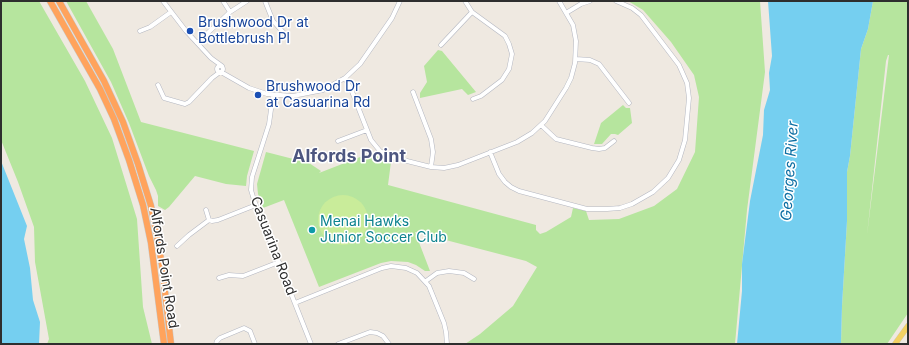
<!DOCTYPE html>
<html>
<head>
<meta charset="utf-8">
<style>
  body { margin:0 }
  #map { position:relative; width:909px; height:345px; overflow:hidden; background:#efe9e1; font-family:Inter,sans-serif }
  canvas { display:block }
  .frame { position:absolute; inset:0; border:2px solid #2e2e2e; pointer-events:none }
</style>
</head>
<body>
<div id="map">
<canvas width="909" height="345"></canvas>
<div class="frame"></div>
</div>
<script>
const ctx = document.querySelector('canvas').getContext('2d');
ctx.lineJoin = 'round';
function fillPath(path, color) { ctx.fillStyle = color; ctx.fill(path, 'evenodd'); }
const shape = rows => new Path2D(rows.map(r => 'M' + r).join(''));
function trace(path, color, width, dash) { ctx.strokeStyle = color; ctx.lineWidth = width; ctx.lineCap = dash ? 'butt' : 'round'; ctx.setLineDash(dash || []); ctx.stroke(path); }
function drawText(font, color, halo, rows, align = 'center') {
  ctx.font = font + ' Inter,sans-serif'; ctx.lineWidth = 3; ctx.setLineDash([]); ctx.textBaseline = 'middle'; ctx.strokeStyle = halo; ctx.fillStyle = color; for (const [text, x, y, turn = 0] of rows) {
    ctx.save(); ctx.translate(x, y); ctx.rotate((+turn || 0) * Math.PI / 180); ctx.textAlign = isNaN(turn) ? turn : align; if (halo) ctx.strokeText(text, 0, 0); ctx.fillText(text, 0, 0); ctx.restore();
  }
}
fillPath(shape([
  [1,1,39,1,85,81,112,138,137,219,143,307,152,344,47,344,49,339,35,262,34,227,18,182,1,140],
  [66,1,86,1,113,49,141,122,254,151,247,176,246,186,226,184,195,176,169,207,165,210,158,206,158,196,156,190,149,176,129,123,111,82],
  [628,1,760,1,765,72,747,210,735,344,465,344,480,334,513,306,537,267,526,261,415,232,430,271,425,271,416,265,408,262,391,261,381,263,319,287,284,200,263,208,258,194,257,184,266,152,309,163,321,171,319,173,373,152,381,160,391,162,388,185,536,225,536,230,540,234,546,232,571,217,573,208,586,211,589,220,619,219,654,206,677,189,695,152,699,97,694,75,671,42,643,10],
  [873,1,908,1,908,313,887,344,841,344,842,306,847,221,847,172,850,156,861,49,868,29],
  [888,55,889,55,867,235,886,61],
  [438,50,442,51,476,92,468,95,462,89,420,98,420,93,427,82,424,66],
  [623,105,626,108,630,108,632,123,618,135,615,134,611,134,602,144,594,144,601,123]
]), '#b6e59e');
fillPath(shape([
  '318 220a25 25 0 1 1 50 0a25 25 0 1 1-50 0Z'
]), '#c9ec9a');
fillPath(shape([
  [768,1,873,1,868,29,861,49,850,156,847,172,847,221,842,306,841,344,737,344,742,291,742,264,750,201,763,135,764,110,770,90,769,73,772,56],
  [1,161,27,226,24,239,30,268,33,300,40,322,39,344,1,344]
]), '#75cff0');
const minor = shape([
  [163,1,186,31,211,58,222,66],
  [223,1,230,12],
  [265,1,273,21,283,32],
  [465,1,472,12,505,36,509,44,512,54,509,69,502,80,481,96,473,99],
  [566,13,581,4,590,1],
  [140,31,150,27,171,12],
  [197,43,230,12,247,1],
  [441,45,472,12],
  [576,59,590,60,599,64,629,103],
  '217 69a3 3 0 1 1 6 0a3 3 0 1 1-6 0Z',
  [221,72,249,88,267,94,293,96,323,90,345,78,360,64,392,18,400,1],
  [345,78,351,89,371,140,380,151,391,157,431,167,444,168,458,165,517,142,532,133,545,121,566,88,571,78,575,63,576,41,573,25,559,1],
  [158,85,164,98,185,104,189,102,212,78,220,72],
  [413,92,431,139,433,152,431,167],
  [273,95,269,124,252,177,251,190,254,200,311,344],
  [541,125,556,139,592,148,599,149,605,148,614,141],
  [338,141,367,130],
  [490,152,499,174,505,182,511,187,519,191,587,209,607,209,620,208,632,204,653,192,668,178,679,160,685,140,689,98,687,83,679,65,641,15,632,8,616,1],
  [206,210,209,220],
  [177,246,189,235,209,220,212,221,218,220,256,205],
  [219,278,229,275,243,276,279,262],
  [426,281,437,273,449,271,464,273,474,279],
  [295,303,382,268,391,266,406,268,417,273,429,286,444,323,446,332,447,344],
  [216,344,217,341,220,338,244,328,250,331,255,344],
  [338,344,370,332,377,333,383,336,389,344]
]);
const major = shape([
  [895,344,908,326]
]);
const highway = shape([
  [50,1,100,89,114,119,129,160,143,205,151,243,164,344],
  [59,1,104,81,123,122,138,164,151,206,157,236,162,265,171,344]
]);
trace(minor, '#b4b7c1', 5);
trace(major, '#c9c9c9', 6);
trace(highway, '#c9c9c9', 7);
trace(minor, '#fff', 4);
trace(major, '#f2d163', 5.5);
trace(highway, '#ffa35c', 6);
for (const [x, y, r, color] of [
  [190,31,4,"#1a4fb4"],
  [258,95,4,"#1a4fb4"],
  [312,230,4,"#0f9aa8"]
]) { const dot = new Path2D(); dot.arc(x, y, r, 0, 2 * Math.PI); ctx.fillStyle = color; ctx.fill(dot); trace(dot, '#fff', 1.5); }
drawText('14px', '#164399', '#fff', [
  ["Brushwood Dr at",198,23],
  ["Bottlebrush Pl",198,39],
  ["Brushwood Dr",266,87],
  ["at Casuarina Rd",266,103]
], 'left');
drawText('14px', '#0d838f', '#fff', [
  ["Menai Hawks",320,222],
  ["Junior Soccer Club",320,238]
], 'left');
drawText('14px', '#2e2e2e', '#fff', [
  ["Casuarina Road",273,246,69],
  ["Alfords Point Road",164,268,81]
]);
drawText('italic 15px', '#0d6fa3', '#fff', [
  ["Georges River",790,171,-86]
]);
drawText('bold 18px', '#4d5680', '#fff', [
  ["Alfords Point",349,157]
]);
</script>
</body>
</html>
